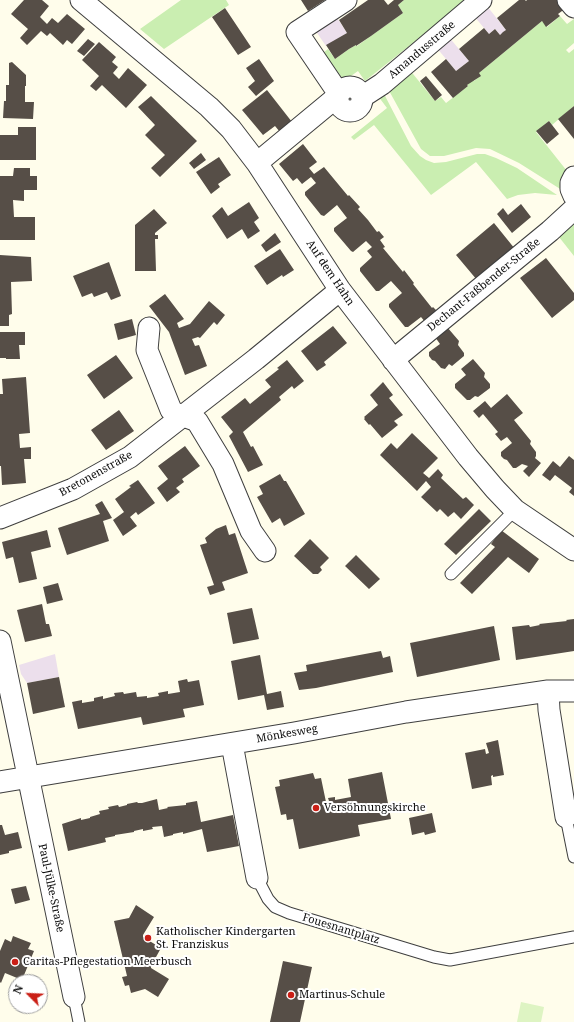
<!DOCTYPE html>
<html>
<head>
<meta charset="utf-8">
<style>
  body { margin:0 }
  #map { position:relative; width:574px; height:1022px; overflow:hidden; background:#fffdeb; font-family:"Noto Serif",serif }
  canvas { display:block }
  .north { position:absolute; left:8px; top:974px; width:40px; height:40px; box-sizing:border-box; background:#fff; border:1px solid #9e9e9e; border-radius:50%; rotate:294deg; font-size:11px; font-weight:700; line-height:16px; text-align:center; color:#0c0c0c }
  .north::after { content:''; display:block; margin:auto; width:14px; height:18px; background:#ca1f16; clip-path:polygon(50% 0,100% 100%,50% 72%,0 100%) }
</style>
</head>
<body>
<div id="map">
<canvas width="574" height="1022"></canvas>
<div class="north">N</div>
</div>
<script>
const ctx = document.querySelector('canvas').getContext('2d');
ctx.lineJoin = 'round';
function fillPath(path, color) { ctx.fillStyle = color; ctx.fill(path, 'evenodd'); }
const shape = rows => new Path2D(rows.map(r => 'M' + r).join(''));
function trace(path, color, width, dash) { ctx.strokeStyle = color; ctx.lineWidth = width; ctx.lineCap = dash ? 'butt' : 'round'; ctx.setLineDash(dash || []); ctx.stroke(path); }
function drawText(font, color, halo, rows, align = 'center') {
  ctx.font = font + ' "Noto Serif",serif'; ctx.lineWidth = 4; ctx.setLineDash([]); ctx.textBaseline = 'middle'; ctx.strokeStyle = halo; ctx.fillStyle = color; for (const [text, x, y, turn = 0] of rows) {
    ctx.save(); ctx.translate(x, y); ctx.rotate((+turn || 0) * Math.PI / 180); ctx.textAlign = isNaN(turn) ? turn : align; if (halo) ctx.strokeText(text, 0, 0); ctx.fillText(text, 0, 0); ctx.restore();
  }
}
fillPath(shape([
  [487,6,506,30,500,35,495,29,489,34,474,16],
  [336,16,347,33,326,46,315,30],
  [448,36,469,61,456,71,436,47],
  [55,654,59,677,27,683,21,674,19,665]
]), '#ecdfec');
fillPath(shape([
  [181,0,226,0,229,5,164,49,140,29],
  [404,0,467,0,365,81,358,71,344,81,323,53,328,49,335,59,349,49,356,45,357,46,403,13,398,5],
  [560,16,567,24,574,19,574,43,566,50,569,53,574,49,574,106,552,125,549,121,536,132,567,171,565,192,519,163,490,149,476,148,444,156,430,156,421,149,387,87,409,69,435,101,441,97,446,103,468,86,467,85,473,79,474,81,479,77,479,73,542,21,547,27],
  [383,92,411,146,420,156,426,160,434,163,446,162,477,154,485,154,496,158,517,168,557,195,535,193,518,195,507,199,476,162,431,195,374,125,354,140,351,137,387,108,378,96],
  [574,224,574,256,559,237]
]), '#caeeb1');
fillPath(shape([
  [521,1002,544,1007,541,1022,517,1022]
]), '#def4c3');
fillPath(shape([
  [24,0,42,0,49,6,40,17,47,24,52,18,58,23,67,14,85,29,72,44,67,40,63,45,50,33,47,36,41,31,27,45,20,38,28,29,11,14],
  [301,0,325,0,308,11],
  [368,0,384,0,388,5,394,0,404,0,398,5,403,13,371,36,356,46,356,45,349,49,335,59,326,45,347,33,339,20],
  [519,0,525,0,526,1,527,0,559,0,566,8,558,14,560,16,546,27,542,21,479,73,481,76,467,85,468,86,453,98,431,72,446,59,456,71,469,61,459,49,484,28,489,34,495,29,500,35,503,32,506,30,497,18],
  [225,8,251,47,238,55,212,17],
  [88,39,95,44,84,56,77,51],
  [99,42,116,57,112,62,118,67,113,73,119,79,128,68,147,85,126,108,102,85,96,91,90,86,99,76,82,60],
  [259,59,274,81,256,96,248,87,255,81,246,68],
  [12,62,26,75,26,86,25,86,25,102,34,102,33,119,3,118,4,101,6,101,6,85,9,85,9,63],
  [426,76,442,95,435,101,420,81],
  [267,90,292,122,280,132,275,126,263,135,242,110],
  [151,96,197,141,160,177,151,168,165,155,145,135,155,125,138,107],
  [574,106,574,139,558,119],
  [549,121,559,134,547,144,536,131],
  [18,127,36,127,36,160,0,160,0,135,18,135],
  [303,144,317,162,309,168,314,174,324,167,348,196,349,195,360,207,358,209,368,220,377,232,379,231,384,237,380,240,385,247,383,248,403,272,404,270,414,283,413,284,432,308,433,307,439,313,426,323,421,317,408,327,405,327,389,307,389,304,402,293,391,281,379,291,376,291,360,271,360,268,372,257,367,251,372,247,366,241,353,252,351,251,334,231,334,228,347,218,337,205,324,216,321,215,305,195,305,192,316,183,311,177,302,184,297,178,293,181,279,164],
  [201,153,206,160,194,169,189,163],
  [219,157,231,175,218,184,220,187,211,194,196,172],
  [14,168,30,168,30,176,37,176,37,190,24,190,24,201,13,200,14,217,35,217,35,240,0,240,0,176,13,176],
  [249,202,259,218,254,222,260,231,248,239,242,229,227,239,212,216,222,207,228,216],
  [521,204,531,217,512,233,497,214,503,208,508,215],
  [154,209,167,223,155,233,155,235,158,235,158,239,155,239,156,271,135,271,135,225],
  [494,223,515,249,477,280,456,255],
  [275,233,281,242,266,252,261,245],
  [280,249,294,270,283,277,282,275,267,285,254,266],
  [0,255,31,257,32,281,11,282,12,314,9,315,9,326,0,326],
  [546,258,574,293,574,300,552,318,520,278],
  [109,262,121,296,111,300,107,292,94,297,92,293,82,297,73,276],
  [165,294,184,319,177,323,179,328,190,324,209,301,225,315,217,325,214,322,200,338,198,337,192,339,195,346,199,345,207,366,185,375,169,332,149,306],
  [132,319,136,335,118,340,114,324],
  [333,326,347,343,324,362,326,365,317,371,301,351],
  [447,327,459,341,458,345,464,353,464,356,452,366,449,364,445,369,441,368,435,361,432,360,429,356,429,352,440,344,435,337],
  [0,332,25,332,25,345,19,345,20,359,6,359,6,358,0,358],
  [116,355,133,378,104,399,87,375],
  [473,359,485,373,484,377,490,384,490,388,478,397,475,396,470,400,467,400,455,388,455,384,466,375,461,369],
  [287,360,304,381,294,389,292,386,279,397,281,400,243,432,251,447,253,446,263,465,248,472,229,436,233,432,221,417,245,398,250,404,271,387,265,380,279,369,277,368],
  [26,377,30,433,19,434,20,448,31,447,31,459,24,459,26,483,2,485,1,466,0,466,0,394,3,394,2,379],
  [383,382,393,395,389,398,403,415,394,421,398,425,382,438,370,424,369,425,364,419,365,418,364,417,378,405,370,395],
  [507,394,523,413,514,420,531,441,530,444,536,452,536,456,535,458,541,463,529,477,523,471,528,466,522,464,516,468,513,468,507,460,504,459,501,456,501,452,512,443,507,437,501,441,495,434,498,432,483,414,479,418,473,411,485,401,491,408],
  [119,410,134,431,106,450,91,430],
  [412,433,438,458,423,473,429,478,438,469,443,475,441,478,463,499,466,497,474,505,461,519,454,512,448,517,440,509,437,512,421,497,431,487,426,481,417,491,380,455,391,443,397,449],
  [185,446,200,466,182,479,184,482,176,488,180,492,167,502,157,488,168,479,158,466],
  [569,456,574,460,574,496,569,492,572,488,555,475,550,481,542,475,553,461,560,467],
  [280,474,284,481,286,481,305,514,284,526,280,518,272,523,257,497,263,494,259,486],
  [138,480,155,503,138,515,136,512,130,517,137,526,123,536,113,520,124,512,115,499,131,487,129,486],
  [102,501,112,518,103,521,109,541,67,555,58,528,100,514,95,505],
  [479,509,491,521,456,555,444,544],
  [226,525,229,535,235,533,248,573,222,582,225,590,210,595,207,587,214,585,200,545,207,543,205,538,216,529],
  [47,530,51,547,31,552,37,579,19,583,13,557,6,559,2,542],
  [501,530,539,559,529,573,508,557,472,594,460,583,495,547,491,544],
  [310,539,329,558,320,567,322,570,318,574,313,574,294,556],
  [356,555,380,579,369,589,345,566],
  [58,583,63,600,47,604,43,587],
  [42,604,46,624,49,624,52,636,25,642,17,610],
  [252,608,259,639,233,644,227,613],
  [574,619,574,651,516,660,512,627,529,625,530,627,540,625,539,624,567,621,566,620],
  [494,626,500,660,417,677,410,643],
  [381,651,383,658,390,656,393,672,316,688,299,690,294,673,307,671,306,665],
  [260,655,267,694,281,691,284,707,267,710,264,695,238,700,231,661],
  [59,677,65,707,33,714,27,683],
  [187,679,188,682,199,680,204,705,183,709,185,717,143,725,141,717,78,729,72,702,82,700,82,703,94,701,94,698,103,696,103,699,115,696,114,693,123,692,124,694,136,692,137,697,147,696,147,698,159,696,158,693,168,691,168,694,180,692,178,681],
  [498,740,504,775,493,777,493,775,491,776,492,785,472,789,465,753,485,749,486,754,489,753,486,743],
  [382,772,391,819,358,825,360,836,299,849,293,819,287,820,286,814,281,815,275,787,280,786,279,780,313,773,315,779,321,778,326,802,329,801,328,798,335,797,335,800,351,797,348,779],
  [157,799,159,810,168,808,167,807,186,805,186,803,197,801,201,822,233,815,239,846,207,852,202,829,183,834,183,832,173,834,173,835,164,837,162,826,152,827,153,829,143,831,143,829,134,831,134,832,115,835,115,836,105,838,106,842,68,851,62,824,81,818,81,820,90,818,90,817,100,814,99,811,109,809,108,807,118,805,119,807,127,805,127,804,137,802,138,803,142,803],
  [432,813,436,832,425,835,424,832,412,835,409,818],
  [0,825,2,825,5,835,18,832,22,848,9,851,9,853,0,855],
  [26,886,30,900,15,904,11,889],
  [136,905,154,917,143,935,143,937,161,948,151,966,151,968,169,979,158,997,145,989,131,993,129,985,125,986,122,977,127,976,114,921,129,918],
  [13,936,31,943,28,949,34,951,22,980,5,973,1,983,0,982,0,951,5,939,11,942],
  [283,961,312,967,300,1022,270,1022]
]), '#564e47');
const service = shape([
  [451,574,515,510],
  [566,817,574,857],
  [257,878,268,899,275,907,289,913,434,957,450,960,574,937],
  [74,997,79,1022]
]);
const minor = shape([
  [81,0,209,107,231,129,257,163,340,290,468,457,495,489,515,510,574,550],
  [568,0,574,7],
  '338 99a12 12 0 1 1 24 0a12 12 0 1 1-24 0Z',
  [339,94,297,32,346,0],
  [362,97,382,84,481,0],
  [257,163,338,96],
  [574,177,571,183,571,189,574,196],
  [149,328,147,350,171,410,175,413,197,421,223,464,251,531,265,551],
  [393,360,550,231,574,209],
  [0,518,73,489,130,457,256,359,340,290],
  [0,641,74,997],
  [548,691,549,710,566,817],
  [232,744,257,878],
  [0,782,294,733,406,712,548,691,574,691]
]);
trace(service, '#3f3f3f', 13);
trace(minor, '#3f3f3f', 23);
trace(service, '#fff', 11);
trace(minor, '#fff', 21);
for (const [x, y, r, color] of [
  [316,808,4,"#ca1f16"],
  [148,938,4,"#ca1f16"],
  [15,962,4,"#ca1f16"],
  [291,995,4,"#ca1f16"]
]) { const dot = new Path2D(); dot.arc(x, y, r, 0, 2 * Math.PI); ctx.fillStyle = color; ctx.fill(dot); trace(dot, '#fff', 1.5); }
drawText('11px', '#0c0c0c', '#fff', [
  ["Amandusstraße",422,50,-40],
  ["Auf dem Hahn",330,273,56],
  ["Dechant-Faßbender-Straße",484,285,-39],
  ["Bretonenstraße",96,474,-29],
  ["Mönkesweg",287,734,-10],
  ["Paul-Jülke-Straße",51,888,78],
  ["Fouesnantplatz",341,929,17]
]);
drawText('11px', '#0c0c0c', '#fff', [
  ["Versöhnungskirche",324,808],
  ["Katholischer Kindergarten",156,932],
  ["St. Franziskus",156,945],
  ["Caritas-Pflegestation Meerbusch",23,962],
  ["Martinus-Schule",299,995]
], 'left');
</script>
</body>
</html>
